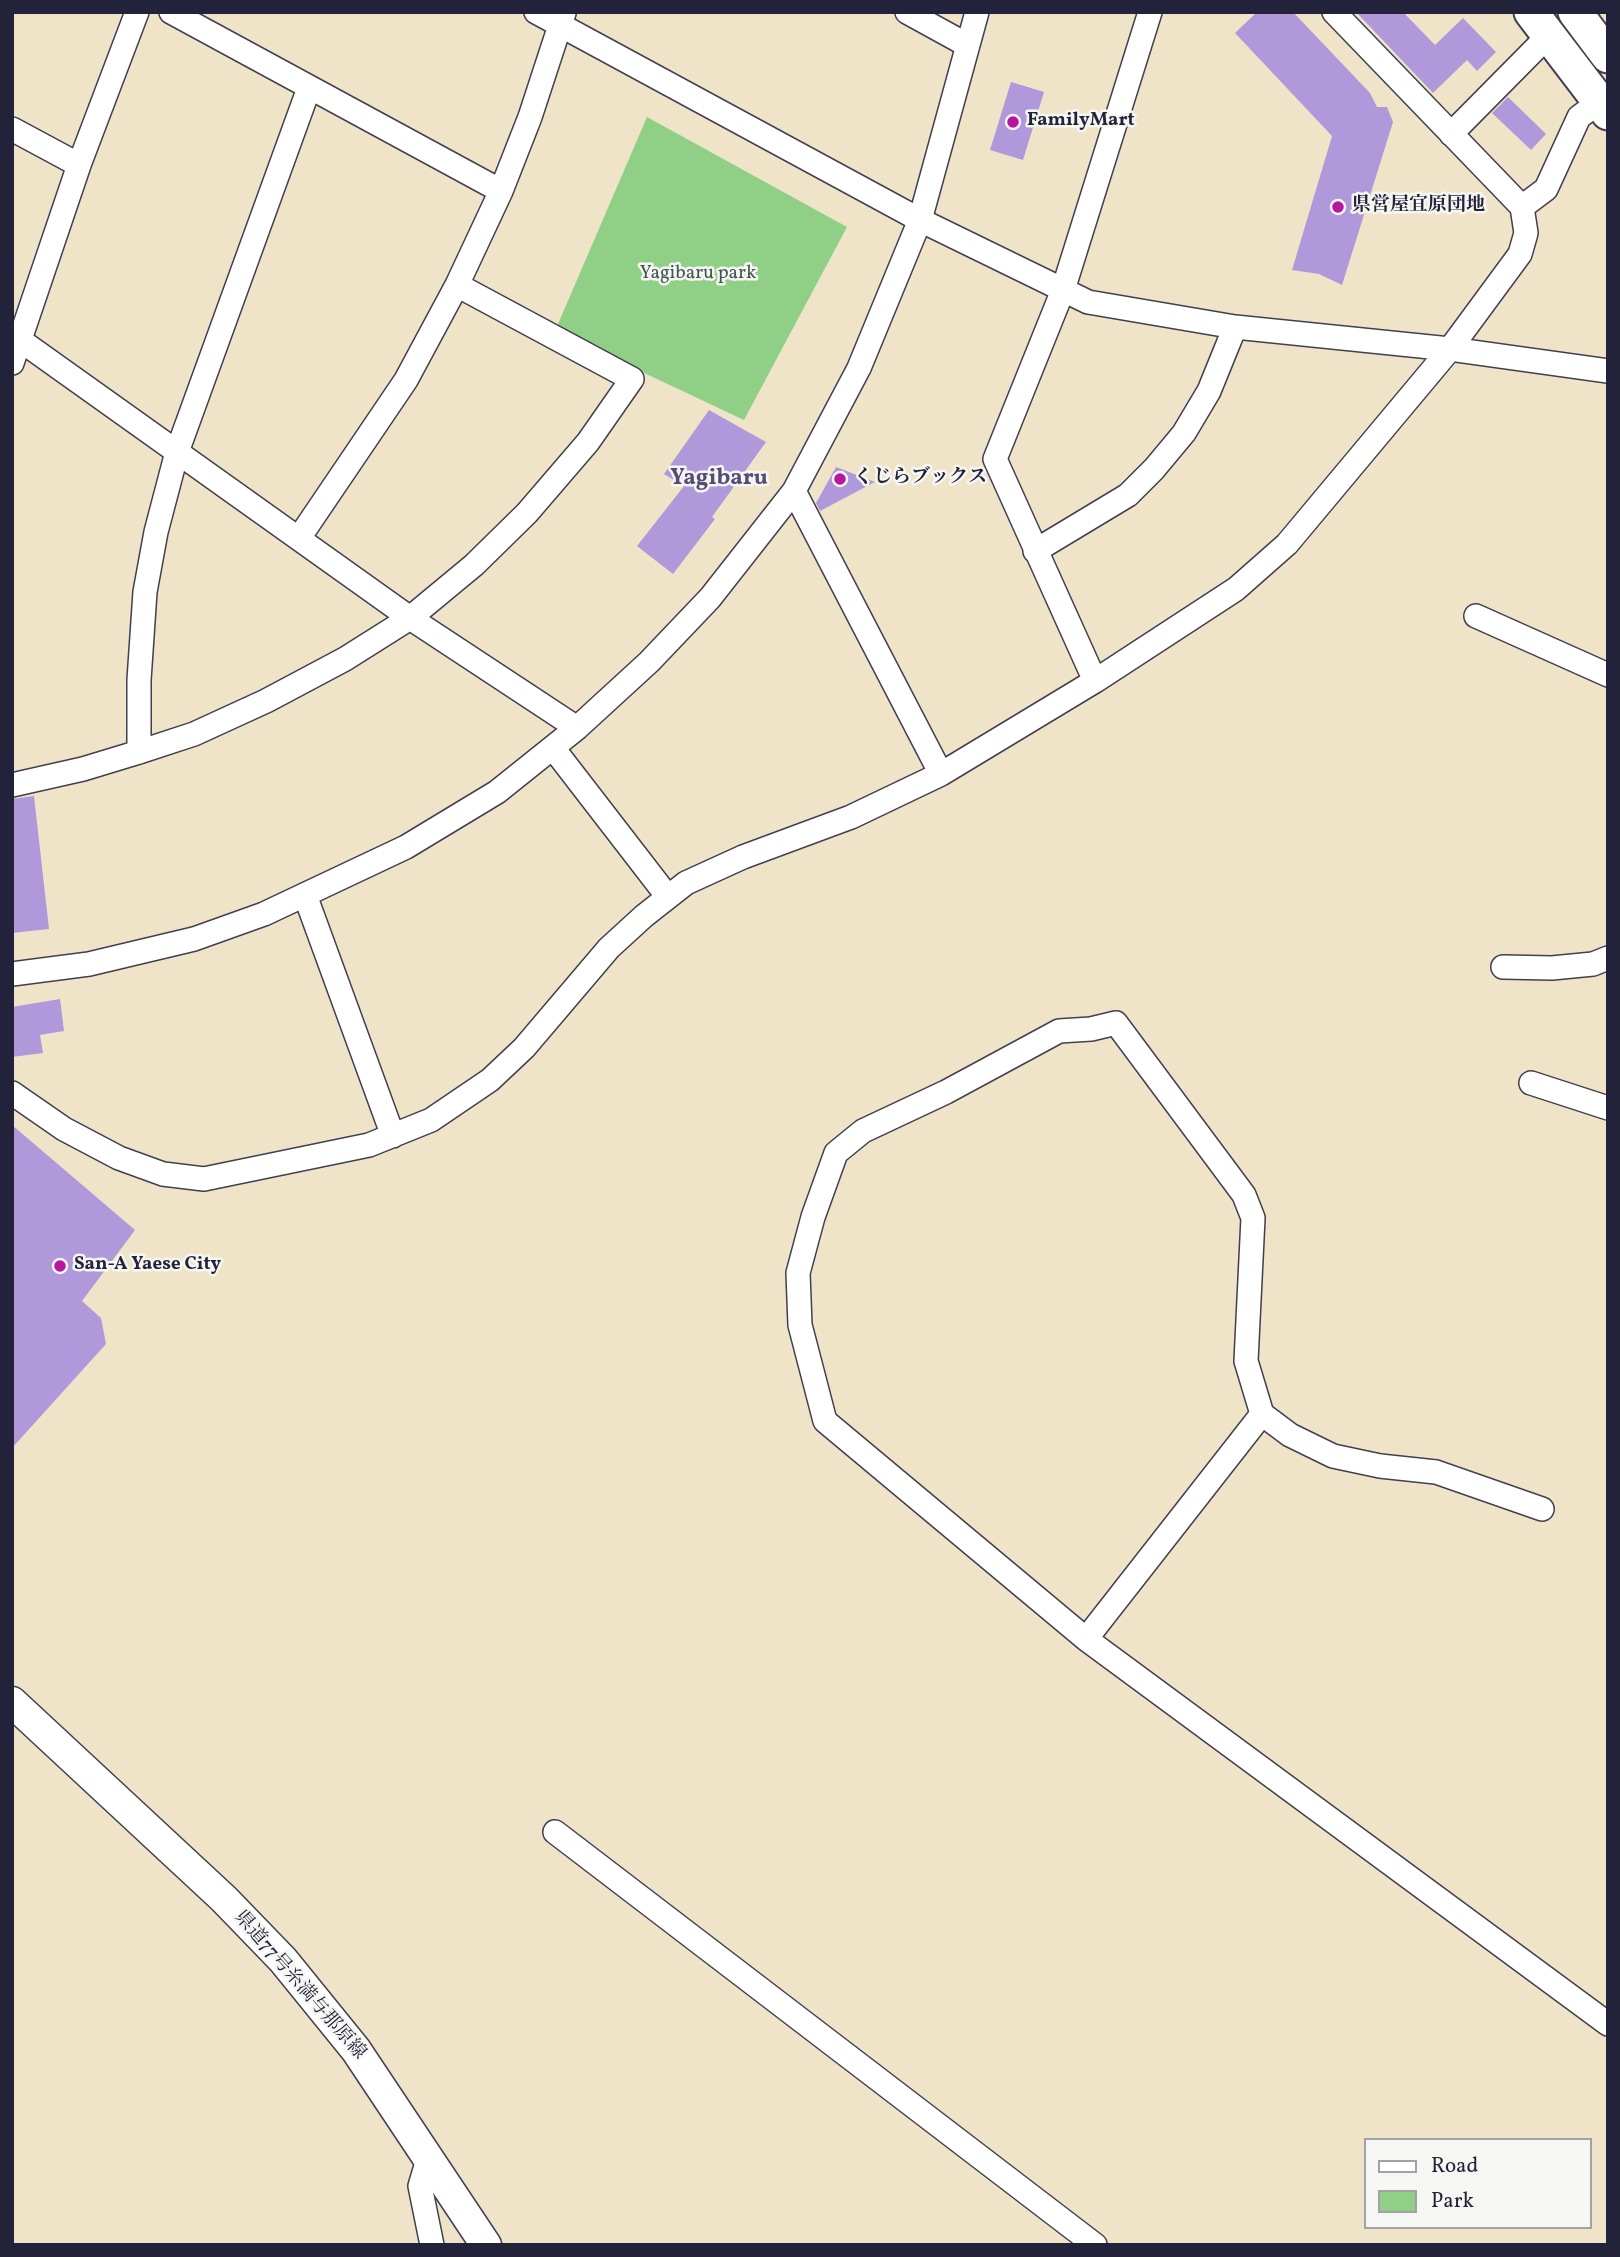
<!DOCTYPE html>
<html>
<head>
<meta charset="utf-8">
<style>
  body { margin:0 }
  #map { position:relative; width:1620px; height:2257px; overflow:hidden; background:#efe4c8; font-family:Vollkorn,serif }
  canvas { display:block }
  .frame { position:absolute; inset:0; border:14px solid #22223b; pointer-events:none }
  .legend { position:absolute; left:1364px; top:2138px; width:228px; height:91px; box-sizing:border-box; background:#f6f6f2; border:2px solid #a1a1a9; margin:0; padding:9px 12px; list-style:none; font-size:21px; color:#22223b }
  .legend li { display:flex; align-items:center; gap:14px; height:35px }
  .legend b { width:35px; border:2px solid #a1a1a9 }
</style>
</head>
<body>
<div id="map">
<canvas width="1620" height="2257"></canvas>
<div class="frame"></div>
<ul class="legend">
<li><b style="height:9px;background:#fff"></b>Road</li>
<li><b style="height:19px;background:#90d086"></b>Park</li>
</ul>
</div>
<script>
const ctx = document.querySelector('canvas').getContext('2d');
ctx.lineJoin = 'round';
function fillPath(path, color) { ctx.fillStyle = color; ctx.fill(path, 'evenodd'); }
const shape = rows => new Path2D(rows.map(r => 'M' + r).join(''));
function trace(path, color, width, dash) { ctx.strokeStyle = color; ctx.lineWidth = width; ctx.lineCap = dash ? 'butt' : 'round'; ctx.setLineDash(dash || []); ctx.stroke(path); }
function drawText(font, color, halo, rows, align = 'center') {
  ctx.font = font + ' Vollkorn,"Noto Serif JP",serif'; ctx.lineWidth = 5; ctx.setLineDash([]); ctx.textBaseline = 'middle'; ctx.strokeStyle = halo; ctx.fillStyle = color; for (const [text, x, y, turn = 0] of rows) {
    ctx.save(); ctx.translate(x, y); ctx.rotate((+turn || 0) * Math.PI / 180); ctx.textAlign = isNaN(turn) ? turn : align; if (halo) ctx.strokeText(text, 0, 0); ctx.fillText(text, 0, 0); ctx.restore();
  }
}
fillPath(shape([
  [647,117,847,227,744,420,555,331]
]), '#90d086');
fillPath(shape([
  [1257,12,1293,12,1370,93,1377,107,1387,107,1393,122,1342,285,1319,274,1292,270,1332,136,1235,33],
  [1356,12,1403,12,1435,45,1463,18,1496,52,1477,71,1467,60,1433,93],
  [1011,82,1044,92,1023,160,990,150],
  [1508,97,1546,134,1531,150,1492,113],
  [709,410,766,442,712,517,715,519,673,574,637,546,684,486,664,474],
  [836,467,875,482,820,511,816,503],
  [34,796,49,929,12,933,12,799],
  [60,999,64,1031,40,1035,43,1053,12,1057,12,1007],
  [12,1125,135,1230,82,1301,101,1318,106,1344,12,1448]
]), '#b099db');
const minor = shape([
  [171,12,501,191],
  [536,12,920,220,1088,302,1235,327,1450,349,1608,371],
  [907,12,967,45],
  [12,129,79,165],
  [1451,134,1547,37],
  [1522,207,1546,189,1579,117,1598,103],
  [20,340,410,618,577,728],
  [12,363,79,165,137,12],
  [794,491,941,774],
  [299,538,406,380,457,285,501,191,530,117,564,13],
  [1035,551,1128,495,1154,469,1184,433,1209,391,1235,327],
  [1476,616,1608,675],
  [1095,681,995,459,1063,290,1150,12],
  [553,748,668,897],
  [139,752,139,680,145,592,156,532,177,452,309,88],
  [12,785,83,769,139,752,194,734,266,701,345,659,410,618,474,565,527,513,588,442,632,379,457,285],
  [305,895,393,1136],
  [1503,967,1552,968,1593,964,1608,958],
  [12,974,89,964,194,939,264,914,406,847,497,792,577,728,649,662,710,598,794,491,859,368,920,220,977,12],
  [1531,1083,1608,1108],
  [12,1093,64,1129,119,1158,163,1174,204,1179,369,1145,431,1120,490,1080,524,1048,609,948,644,916,686,883,743,857,851,817,941,774,1095,681,1236,589,1287,544,1450,349,1520,254,1526,233,1522,207,1334,12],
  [1542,1509,1436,1472,1380,1466,1333,1456,1290,1435,1262,1414,1246,1361,1253,1218,1244,1195,1116,1023,1091,1029,1059,1031,946,1092,863,1131,836,1153,813,1217,798,1273,800,1325,825,1421,1086,1639,1608,2024],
  [1086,1639,1262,1414],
  [555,1832,1095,2245],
  [429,2156,420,2186,432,2245]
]);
const major = shape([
  [12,1702,224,1899,283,1960,356,2050,486,2245]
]);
const highway = shape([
  [1531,12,1608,113],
  [1575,12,1608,56]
]);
trace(minor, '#413f50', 26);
trace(major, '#413f50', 33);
trace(highway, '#413f50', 37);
trace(minor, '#fff', 23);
trace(major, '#fff', 30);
trace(highway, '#fff', 33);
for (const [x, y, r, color] of [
  [1013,122,7,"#b5179e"],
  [1338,207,7,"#b5179e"],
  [840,479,7,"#b5179e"],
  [60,1266,7,"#b5179e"]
]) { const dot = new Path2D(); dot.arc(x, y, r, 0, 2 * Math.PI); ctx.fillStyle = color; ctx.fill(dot); trace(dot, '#f6f6f2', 2.5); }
drawText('bold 19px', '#22223b', '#f6f6f2', [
  ["FamilyMart",1027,122],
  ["県営屋宜原団地",1352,207],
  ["くじらブックス",854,479],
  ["San-A Yaese City",74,1266]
], 'left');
drawText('19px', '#435652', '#f6f6f2', [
  ["Yagibaru park",698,275]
]);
drawText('19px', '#22223b', '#f6f6f2', [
  ["県道77号糸満与那原線",299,1986,49]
]);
drawText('bold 23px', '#544c73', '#f6f6f2', [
  ["Yagibaru",719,480]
]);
</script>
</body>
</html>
